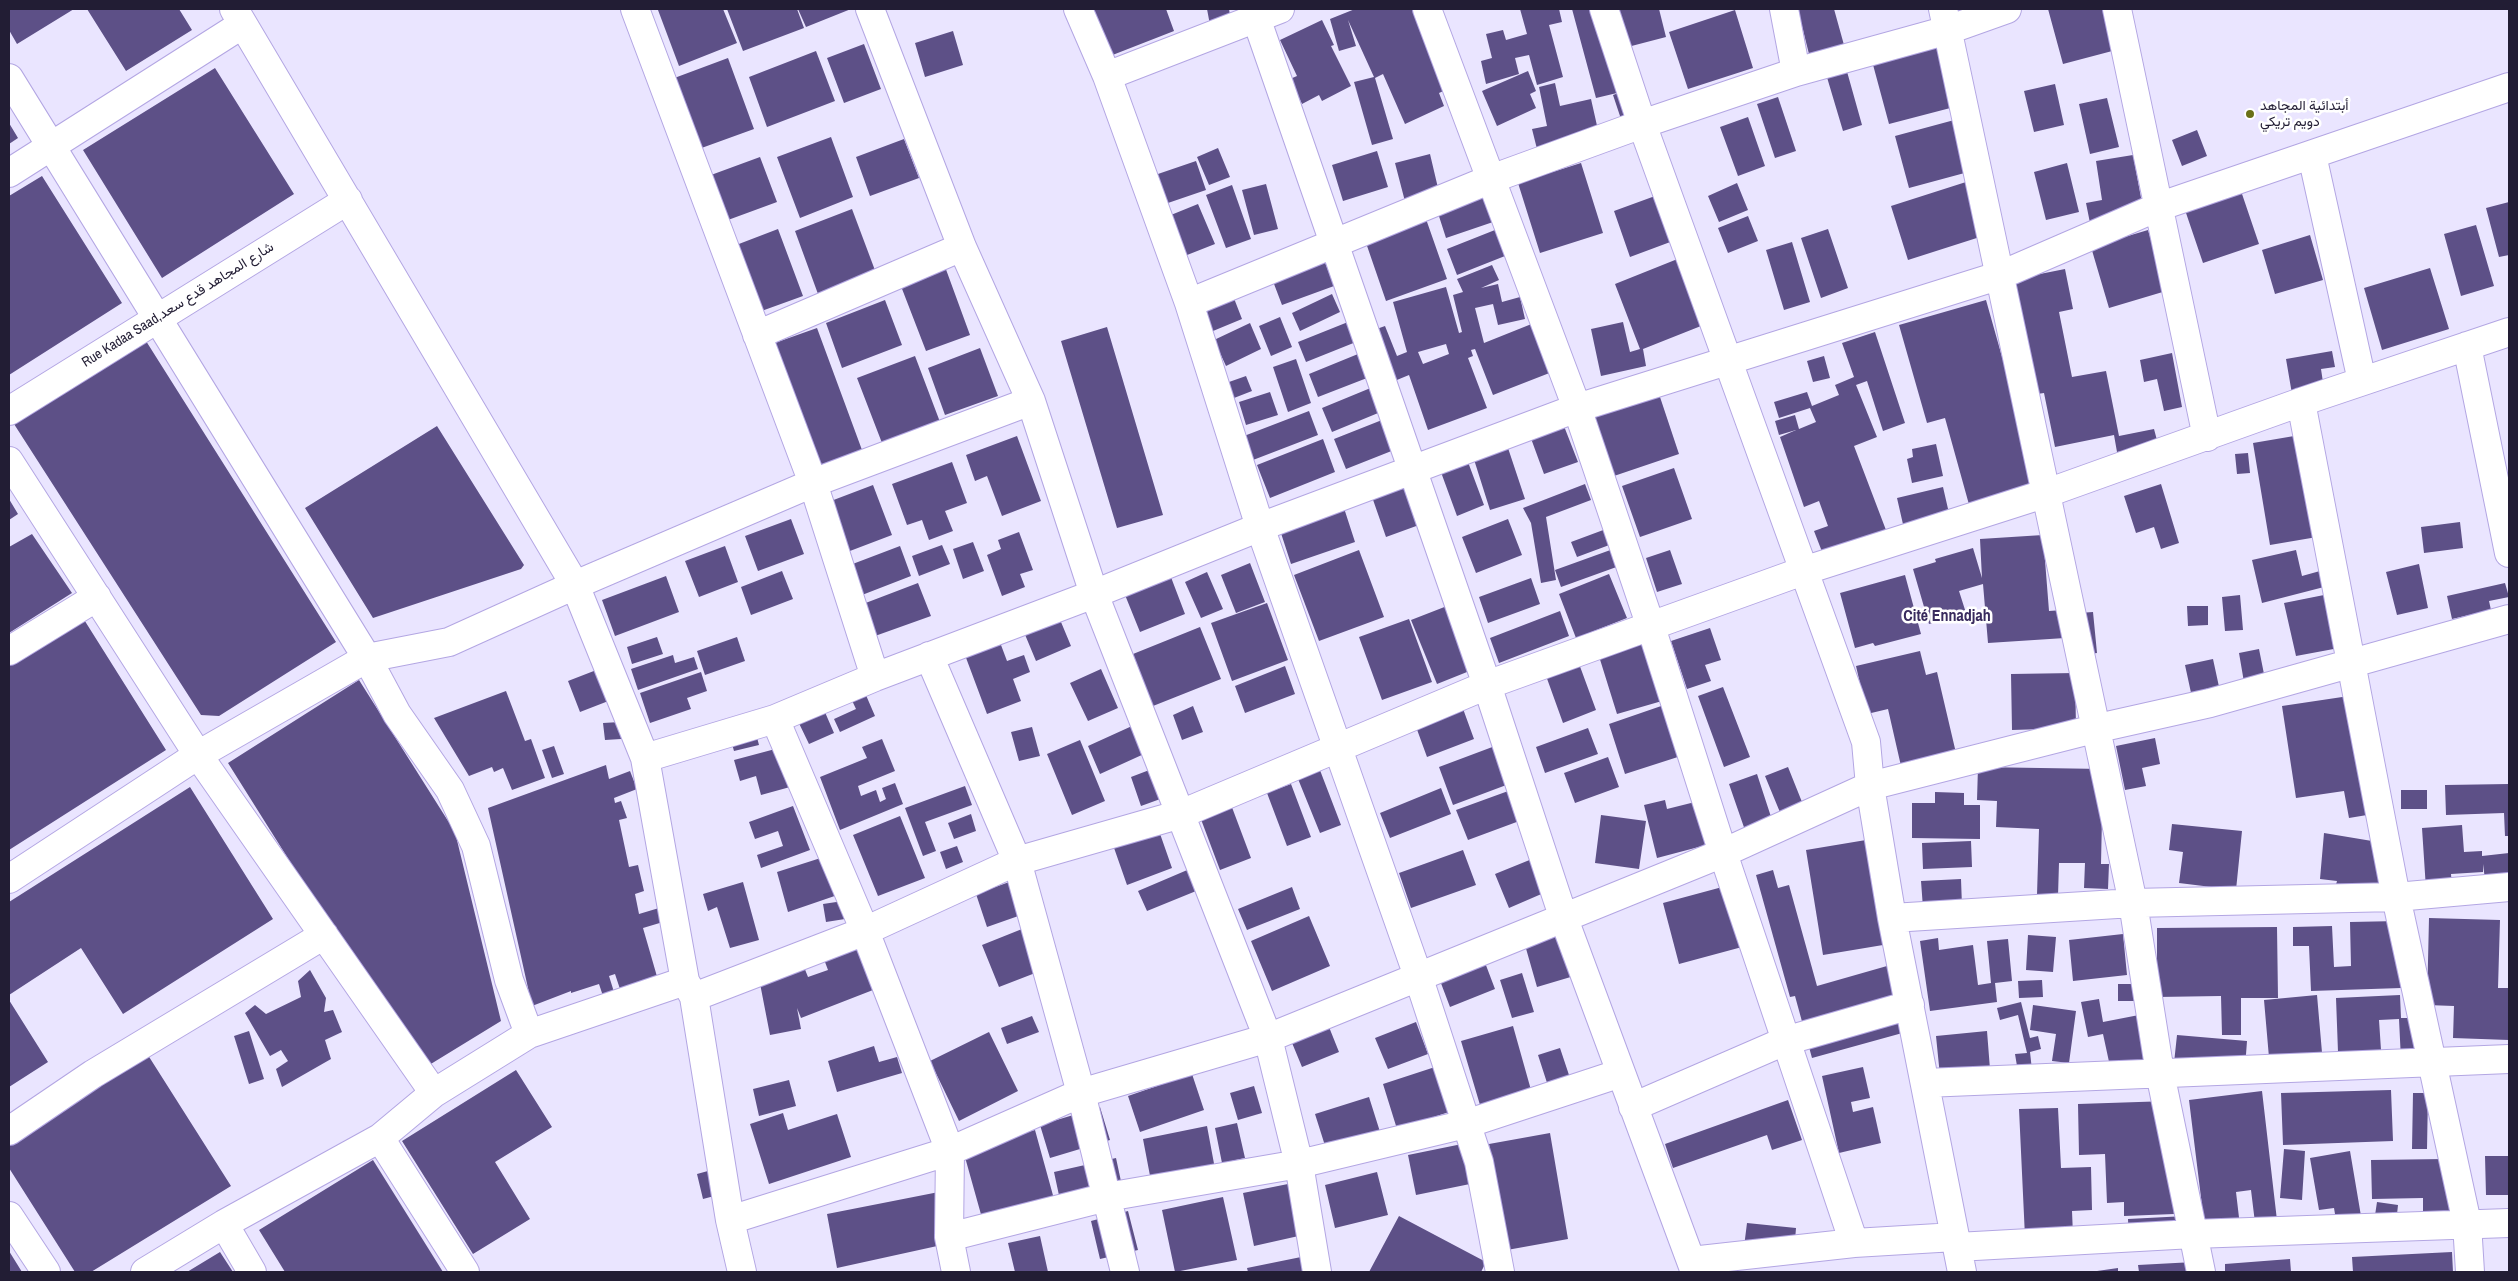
<!DOCTYPE html>
<html>
<head>
<meta charset="utf-8">
<style>
  body { margin:0 }
  #map { position:relative; width:2518px; height:1281px; overflow:hidden; background:#eae5ff; font-family:"Archivo Narrow",sans-serif }
  canvas { display:block }
  .frame { position:absolute; inset:0; border:10px solid #221d34; pointer-events:none }
</style>
</head>
<body>
<div id="map">
<canvas width="2518" height="1281"></canvas>
<div class="frame"></div>
</div>
<script>
const ctx = document.querySelector('canvas').getContext('2d');
ctx.lineJoin = 'round';
function fillPath(path, color) { ctx.fillStyle = color; ctx.fill(path, 'evenodd'); }
const shape = rows => new Path2D(rows.map(r => 'M' + r).join(''));
function trace(path, color, width, dash) { ctx.strokeStyle = color; ctx.lineWidth = width; ctx.lineCap = dash ? 'butt' : 'round'; ctx.setLineDash(dash || []); ctx.stroke(path); }
function drawText(font, color, halo, rows, align = 'center') {
  ctx.font = font + ' "Archivo Narrow",Vazirmatn,sans-serif'; ctx.lineWidth = 5; ctx.setLineDash([]); ctx.textBaseline = 'middle'; ctx.strokeStyle = halo; ctx.fillStyle = color; for (const [text, x, y, turn = 0] of rows) {
    ctx.save(); ctx.translate(x, y); ctx.rotate((+turn || 0) * Math.PI / 180); ctx.textAlign = isNaN(turn) ? turn : align; if (halo) ctx.strokeText(text, 0, 0); ctx.fillText(text, 0, 0); ctx.restore();
  }
}
fillPath(shape([
  [9,9,74,9,17,44,9,30],
  [87,9,179,9,192,30,126,71],
  [662,9,723,9,737,43,679,66,658,10],
  [727,9,797,9,804,28,743,51],
  [798,9,851,9,806,27],
  [1091,9,1166,9,1174,31,1110,56],
  [1207,9,1229,9,1231,21,1210,25],
  [1355,9,1414,9,1450,88,1439,93,1444,106,1405,124,1383,74,1375,78,1393,139,1372,145,1354,82,1374,77,1348,20,1356,46,1339,51,1330,19],
  [1520,9,1559,9,1562,22,1549,25,1563,77,1537,85,1529,55,1515,58,1519,74,1486,84,1481,61,1492,58,1486,34,1503,30,1506,40,1527,34],
  [1572,9,1595,9,1617,93,1596,98],
  [1610,9,1659,9,1666,37,1620,49],
  [1803,9,1834,9,1844,45,1809,54,1798,10],
  [2048,9,2105,9,2116,50,2063,64],
  [1735,10,1753,68,1688,89,1669,32],
  [1322,20,1334,45,1331,46,1351,86,1322,101,1319,95,1302,104,1290,79,1297,76,1280,40],
  [953,31,963,65,925,77,915,43],
  [1942,43,1958,106,1889,124,1872,61],
  [864,44,881,89,844,103,827,58],
  [816,51,835,101,767,127,749,77],
  [728,58,754,129,696,150,669,80],
  [215,68,294,194,162,278,83,150],
  [1846,68,1862,125,1843,131,1826,74],
  [1528,71,1536,91,1530,94,1536,108,1497,126,1482,91],
  [1555,83,1560,106,1591,99,1600,139,1538,153,1532,129,1547,126,1539,87],
  [2055,84,2064,125,2034,132,2024,91],
  [1624,91,1634,118,1622,122,1613,95],
  [1778,97,1796,151,1775,158,1757,104],
  [2107,98,2119,147,2090,154,2079,104],
  [1748,117,1765,166,1738,176,1720,127],
  [1958,119,1972,171,1909,188,1895,136],
  [9,123,18,138,9,144],
  [2197,130,2207,156,2182,166,2172,140],
  [831,137,853,197,800,218,777,157],
  [904,139,919,178,870,196,856,157],
  [1218,148,1230,177,1209,185,1197,157],
  [1377,151,1388,187,1343,201,1332,165],
  [1430,154,1438,188,1424,191,1428,208,1408,213,1395,163],
  [2133,155,2142,203,2120,208,2121,218,2090,223,2086,203,2102,200,2096,161],
  [760,157,777,202,728,220,711,175],
  [1196,161,1206,190,1165,204,1155,175],
  [1581,163,1603,233,1540,253,1518,183],
  [2067,163,2079,212,2046,220,2034,172],
  [42,176,122,303,9,375,9,196],
  [1966,182,1983,236,1908,260,1891,206],
  [1737,183,1748,210,1719,222,1708,196],
  [1266,184,1278,229,1254,235,1242,190],
  [1232,185,1251,239,1226,248,1206,195],
  [2241,191,2259,244,2203,263,2185,210],
  [1666,192,1681,238,1630,257,1614,211],
  [1488,194,1496,221,1446,238,1437,210],
  [2509,202,2509,255,2499,257,2486,208],
  [1198,204,1215,244,1182,257,1166,217],
  [852,209,876,273,818,294,795,231],
  [1748,216,1758,241,1728,253,1718,228],
  [1426,219,1447,279,1386,301,1365,240],
  [2476,225,2494,286,2461,296,2444,234],
  [1500,228,1510,254,1457,275,1447,249],
  [778,229,803,296,756,313,731,247],
  [1828,229,1848,288,1821,298,1801,238],
  [2148,230,2166,291,2109,308,2091,247],
  [2310,235,2323,280,2275,294,2262,250],
  [1792,242,1810,302,1784,310,1766,250],
  [1323,257,1334,286,1282,305,1271,276],
  [1680,258,1706,324,1643,349,1646,366,1601,376,1591,329,1623,322,1630,352,1640,349,1615,284],
  [944,264,970,335,926,351,899,281],
  [1492,265,1499,280,1481,288,1498,284,1502,302,1520,297,1525,319,1498,325,1493,304,1475,308,1484,343,1534,323,1552,372,1493,395,1475,349,1471,350,1473,356,1468,358,1487,408,1428,430,1409,375,1392,382,1371,331,1385,326,1397,356,1407,352,1393,302,1446,287,1459,333,1462,332,1453,295,1463,292,1457,279],
  [1446,344,1449,354,1423,364,1418,352],
  [2430,268,2449,329,2382,350,2364,288],
  [2065,269,2073,309,2059,312,2072,377,2106,371,2119,436,2154,429,2158,444,2117,452,2114,435,2055,447,2044,393,2037,394,2015,279],
  [1230,288,1242,319,1213,331,1201,300],
  [1332,294,1340,312,1300,331,1292,313],
  [885,300,902,345,842,368,826,323],
  [1986,300,2042,499,1973,519,1945,418,1927,423,1899,325],
  [1280,317,1292,347,1271,356,1259,326],
  [1348,322,1356,342,1306,362,1298,342],
  [1250,323,1261,349,1226,366,1214,340],
  [1107,327,1163,515,1117,528,1061,341],
  [817,328,862,450,815,467,769,345],
  [1875,332,1905,423,1883,431,1867,381,1856,385,1877,437,1854,446,1889,538,1826,562,1814,531,1828,526,1819,501,1804,507,1780,437,1796,430,1779,435,1775,421,1795,415,1799,429,1816,422,1810,408,1779,418,1774,402,1807,392,1812,406,1839,395,1835,385,1854,377,1842,343],
  [146,341,336,642,219,716,201,715,14,424],
  [980,348,998,396,945,415,928,368],
  [2332,351,2335,367,2321,369,2324,389,2292,394,2286,359],
  [2172,353,2182,407,2164,411,2157,379,2144,382,2140,360],
  [1358,354,1367,378,1318,397,1309,374],
  [915,356,940,422,882,443,857,378],
  [1824,356,1830,378,1813,382,1807,361],
  [1296,359,1311,403,1288,412,1273,367],
  [1246,376,1252,391,1234,398,1229,382],
  [1373,387,1383,411,1332,432,1322,408],
  [1658,391,1679,454,1614,476,1593,413],
  [1270,392,1278,415,1246,425,1239,402],
  [1309,411,1318,435,1253,460,1244,436],
  [1382,420,1394,450,1346,469,1334,439],
  [1562,421,1578,462,1544,474,1529,433],
  [437,426,524,565,521,569,373,618,305,508],
  [2300,435,2317,537,2270,545,2253,443],
  [1017,436,1041,501,1002,516,987,476,975,481,966,455],
  [1323,439,1335,472,1270,498,1257,465],
  [1505,439,1525,499,1490,510,1471,450],
  [1936,444,1943,476,1912,483,1907,459,1913,457,1912,449],
  [2248,453,2250,473,2237,474,2235,454],
  [1465,454,1484,505,1457,516,1438,464],
  [952,462,967,503,945,511,953,531,929,540,922,520,907,525,892,484],
  [1674,468,1692,519,1640,537,1622,486],
  [1404,482,1419,525,1386,537,1371,494],
  [1585,484,1591,500,1546,517,1556,580,1541,583,1531,523,1523,508],
  [2161,484,2179,543,2161,549,2154,527,2136,533,2124,496],
  [873,485,892,535,842,554,823,504],
  [1943,487,1951,522,1905,533,1897,498],
  [9,499,18,514,9,520],
  [1343,505,1355,542,1291,564,1279,527],
  [791,519,804,554,758,571,745,536],
  [1508,519,1522,555,1476,573,1462,537],
  [2460,522,2463,548,2424,553,2421,527],
  [1606,529,1612,544,1577,557,1571,542],
  [1019,532,1033,570,1020,574,1025,587,1002,596,987,555,1001,549,998,540],
  [32,534,72,593,9,633,9,547],
  [2043,535,2049,611,2063,610,2065,638,1988,643,1983,584,1959,591,1966,613,1929,624,1913,569,1936,562,1935,559,1973,548,1982,578,1980,539],
  [973,542,984,571,963,579,953,549],
  [942,545,950,564,919,576,912,556],
  [725,546,738,582,699,597,685,561],
  [900,546,911,576,862,595,850,565],
  [1616,548,1622,565,1561,587,1555,570],
  [1359,550,1384,617,1319,641,1294,575],
  [1670,550,1682,584,1657,592,1646,558],
  [2296,550,2302,576,2320,571,2324,587,2262,603,2252,560],
  [1250,563,1265,602,1236,613,1221,575],
  [2419,564,2428,608,2397,615,2386,572],
  [782,571,793,599,751,615,741,587],
  [1169,572,1185,614,1140,632,1123,590],
  [1207,572,1223,609,1201,618,1185,582],
  [1609,574,1627,618,1576,638,1559,594],
  [1905,575,1921,634,1875,646,1873,643,1855,648,1840,593],
  [666,576,679,612,615,636,602,600],
  [1531,578,1540,604,1488,623,1479,597],
  [918,583,931,616,875,636,863,604],
  [2505,583,2509,597,2489,601,2491,610,2452,619,2447,596],
  [2329,594,2339,648,2296,656,2284,603],
  [2240,595,2243,630,2225,631,2222,597],
  [1051,598,1071,646,1036,661,1016,613],
  [1267,603,1288,660,1232,681,1211,623],
  [1447,606,1472,670,1437,684,1411,620],
  [2187,606,2208,606,2208,625,2188,626],
  [1560,611,1569,636,1499,663,1490,638],
  [2093,612,2097,653,2083,655,2079,613],
  [83,618,166,750,9,850,9,665],
  [1409,619,1432,682,1382,700,1359,637],
  [1200,627,1221,679,1153,706,1133,654],
  [1710,628,1721,660,1705,665,1711,681,1687,689,1671,641],
  [657,637,663,654,632,664,627,647],
  [737,637,745,661,705,675,697,651],
  [998,637,1007,661,1024,655,1030,672,1013,679,1021,701,987,714,959,639],
  [1643,639,1662,701,1617,714,1598,653],
  [2259,649,2266,684,2245,688,2239,653],
  [1920,651,1926,675,1937,672,1956,753,1901,766,1888,709,1867,714,1856,666],
  [673,655,675,663,694,657,698,669,638,690,631,669],
  [2213,659,2221,696,2193,702,2185,665],
  [1578,661,1596,710,1563,723,1545,673],
  [1285,666,1295,694,1245,713,1235,686],
  [599,669,611,700,580,712,568,681],
  [1101,669,1118,708,1088,721,1070,683],
  [701,672,707,691,687,698,691,709,650,723,640,693],
  [2075,673,2076,728,2012,730,2011,674],
  [359,680,455,832,501,1021,421,1070,228,763],
  [862,686,875,716,840,732,834,719,856,709,848,692],
  [1723,687,1750,757,1724,767,1698,696],
  [506,691,525,741,531,739,545,778,512,790,503,768,494,772,492,767,469,776,434,718],
  [2349,696,2367,815,2349,818,2344,791,2296,798,2282,706],
  [821,703,834,733,809,744,795,715],
  [1667,704,1684,755,1625,774,1609,724],
  [1193,706,1203,732,1182,740,1173,715],
  [1462,706,1474,739,1427,757,1415,724],
  [620,722,621,739,605,740,603,723],
  [1132,726,1144,754,1100,774,1088,746],
  [1032,727,1040,756,1019,761,1011,732],
  [1588,728,1598,754,1545,773,1536,747],
  [755,730,759,745,734,751,730,737],
  [2155,738,2160,764,2142,768,2146,786,2125,790,2116,746],
  [882,739,895,771,858,786,861,796,876,790,880,802,886,799,882,788,895,783,903,804,840,830,820,777,867,758,862,747],
  [1080,740,1105,801,1072,815,1047,754],
  [554,746,564,774,552,778,542,750],
  [1495,746,1509,784,1453,805,1439,767],
  [779,748,790,787,761,795,756,776,740,781,734,760],
  [1608,757,1619,787,1575,803,1564,773],
  [606,765,609,779,630,771,637,789,614,798,615,803,621,801,627,818,619,820,629,867,638,865,644,891,635,894,639,914,659,908,663,922,643,928,658,980,621,992,615,974,609,976,614,992,603,996,599,984,571,993,571,991,532,1006,488,808],
  [1318,765,1341,825,1320,833,1296,774],
  [1788,767,1806,812,1784,822,1765,776],
  [1978,767,2103,769,2101,864,2109,864,2108,889,2084,888,2085,863,2059,863,2058,896,2037,895,2039,829,1996,827,1997,801,1977,800],
  [1152,769,1163,798,1141,806,1131,777],
  [1757,774,1774,826,1747,836,1729,784],
  [1291,784,1311,837,1287,846,1267,793],
  [2509,784,2509,836,2505,836,2504,813,2446,815,2445,785],
  [965,786,972,805,925,822,936,851,923,856,905,808],
  [190,787,273,919,123,1014,81,948,9,995,9,902],
  [1441,788,1451,814,1390,838,1380,813],
  [1511,790,1522,820,1468,840,1456,810],
  [2401,790,2427,790,2427,809,2401,809],
  [1935,792,1964,793,1964,805,1980,805,1980,839,1912,838,1912,803,1935,803],
  [1665,800,1667,809,1699,801,1710,844,1657,858,1644,805],
  [1230,802,1251,858,1220,870,1199,814],
  [793,806,810,850,761,868,757,855,783,846,778,831,755,839,749,822],
  [971,814,976,831,954,839,948,823],
  [1601,815,1646,821,1639,869,1595,863],
  [900,816,925,878,878,896,853,835],
  [2172,824,2242,831,2236,890,2179,883,2183,852,2169,850],
  [2462,825,2464,852,2482,851,2482,856,2509,853,2509,893,2487,895,2483,864,2483,872,2451,874,2452,887,2426,889,2422,828],
  [1158,828,1172,868,1127,885,1113,845],
  [2324,833,2384,843,2376,895,2335,888,2337,881,2320,879],
  [1872,839,1889,944,1823,955,1806,850],
  [1971,841,1972,867,1923,869,1922,843],
  [957,846,963,862,946,869,940,852],
  [1463,850,1476,885,1411,908,1399,873],
  [830,855,855,889,788,912,777,872],
  [1532,859,1546,892,1509,908,1495,874],
  [1192,868,1201,889,1147,911,1138,891],
  [1773,870,1778,888,1789,885,1817,986,1887,966,1906,1032,1812,1058,1795,996,1790,997,1756,875],
  [1961,879,1962,906,1923,908,1921,881],
  [1012,881,1024,914,987,927,976,894],
  [743,882,759,940,730,948,717,907,708,911,703,894],
  [1726,886,1742,947,1679,964,1663,903],
  [1292,887,1300,909,1247,930,1238,909],
  [843,901,845,919,826,922,823,904],
  [1309,916,1330,966,1272,991,1251,941],
  [2429,918,2500,920,2498,988,2509,988,2509,1040,2453,1038,2454,1006,2427,1005],
  [2399,921,2401,988,2311,991,2309,946,2293,946,2293,927,2332,926,2334,967,2351,966,2350,922],
  [1027,927,1043,970,999,987,982,945],
  [2277,927,2278,998,2241,998,2241,1035,2222,1035,2221,996,2157,997,2157,928],
  [1561,934,1574,976,1537,987,1525,945],
  [2123,934,2127,975,2073,981,2069,940],
  [2028,935,2056,937,2053,972,2026,970],
  [1938,938,1939,950,1973,945,1978,985,1991,983,1987,941,2008,939,2012,981,1995,983,1997,1002,1930,1011,1920,941],
  [855,942,873,990,801,1018,797,1008,801,1029,770,1035,757,968,802,962,808,977,828,970,822,954],
  [1484,960,1495,989,1450,1007,1439,978],
  [310,970,326,998,324,1012,333,1010,342,1032,325,1040,331,1059,282,1087,276,1069,288,1061,281,1050,270,1056,245,1013,255,1005,266,1014,301,997,298,981],
  [1522,973,1534,1012,1512,1018,1500,980],
  [2042,980,2043,997,2019,998,2018,981],
  [2118,984,2137,984,2137,1001,2118,1001],
  [2317,995,2323,1064,2270,1069,2264,1000],
  [2400,995,2401,1018,2418,1018,2420,1059,2401,1060,2399,1019,2379,1020,2381,1050,2338,1052,2336,998],
  [2099,999,2103,1022,2139,1015,2149,1064,2111,1071,2103,1034,2088,1037,2081,1002],
  [9,1000,48,1062,9,1087],
  [2021,1002,2030,1038,2038,1036,2041,1049,2030,1052,2032,1070,2018,1072,2015,1054,2027,1053,2018,1015,2000,1020,1997,1008],
  [2033,1005,2076,1011,2069,1063,2052,1061,2056,1034,2030,1030],
  [1032,1016,1039,1032,1007,1044,1001,1028],
  [1327,1022,1339,1052,1302,1067,1290,1038],
  [1416,1022,1428,1054,1388,1069,1375,1038],
  [1513,1026,1531,1090,1480,1105,1461,1041],
  [249,1031,264,1079,249,1084,234,1036],
  [1987,1031,1991,1082,1941,1086,1936,1036],
  [989,1032,1018,1091,959,1121,930,1061],
  [2177,1035,2247,1041,2245,1068,2174,1063],
  [874,1046,879,1062,897,1057,902,1073,837,1092,828,1061],
  [1560,1048,1571,1081,1549,1089,1538,1055],
  [146,1052,231,1186,91,1272,75,1272,9,1168,9,1139],
  [1435,1067,1449,1112,1397,1129,1383,1084],
  [1863,1067,1870,1098,1851,1102,1853,1112,1873,1107,1881,1143,1839,1153,1822,1076],
  [516,1070,552,1127,495,1162,530,1219,473,1254,402,1141],
  [1192,1074,1204,1110,1140,1132,1128,1096],
  [789,1080,796,1106,759,1116,753,1089],
  [1254,1086,1262,1113,1238,1120,1230,1093],
  [2391,1090,2393,1141,2283,1145,2281,1093],
  [2262,1091,2278,1229,2256,1231,2251,1190,2236,1192,2240,1226,2205,1230,2189,1100],
  [2413,1093,2428,1093,2427,1149,2412,1149],
  [1369,1097,1381,1135,1327,1152,1315,1114],
  [1788,1100,1802,1140,1772,1150,1767,1135,1673,1168,1665,1144],
  [2169,1101,2174,1214,2124,1216,2124,1202,2107,1203,2105,1154,2079,1155,2078,1104],
  [1100,1107,1110,1140,1050,1158,1040,1125],
  [2058,1108,2061,1168,2091,1167,2092,1210,2072,1211,2073,1235,2025,1237,2019,1109],
  [783,1113,788,1130,837,1114,851,1157,769,1184,750,1124],
  [1237,1123,1245,1158,1222,1163,1215,1128],
  [1207,1126,1215,1169,1151,1181,1143,1139],
  [1035,1130,1054,1199,982,1218,963,1150],
  [1550,1133,1568,1239,1507,1250,1489,1144],
  [1462,1144,1470,1184,1416,1195,1408,1155],
  [2284,1149,2305,1151,2302,1200,2280,1198],
  [2350,1151,2361,1216,2336,1220,2334,1208,2319,1210,2310,1158],
  [2485,1156,2509,1156,2509,1195,2486,1195],
  [1116,1158,1122,1186,1060,1200,1054,1172],
  [2445,1159,2445,1191,2452,1191,2453,1218,2423,1218,2423,1198,2372,1199,2371,1160],
  [373,1160,443,1272,285,1272,259,1230],
  [726,1166,733,1191,703,1199,697,1174],
  [1377,1172,1388,1215,1335,1228,1325,1185],
  [1293,1183,1303,1235,1254,1246,1243,1193],
  [949,1190,960,1241,837,1268,827,1214],
  [1223,1197,1237,1260,1175,1272,1162,1210],
  [2377,1202,2398,1205,2396,1224,2374,1222],
  [1128,1211,1138,1250,1100,1259,1091,1221],
  [1399,1216,1486,1262,1481,1272,1369,1272],
  [2186,1216,2187,1242,2129,1245,2128,1219],
  [1747,1223,1796,1228,1794,1253,1744,1247],
  [1040,1236,1048,1272,1015,1272,1008,1243],
  [9,1251,22,1272,9,1272],
  [220,1252,233,1272,187,1272],
  [2452,1252,2453,1272,2353,1272,2352,1257],
  [1306,1256,1309,1272,1248,1272,1247,1268],
  [2290,1259,2291,1272,2225,1272,2225,1264],
  [2194,1262,2194,1272,2139,1272,2138,1265],
  [2118,1268,2118,1272,2098,1272,2097,1271]
]), '#5d5087');
const minor = shape([
  [635,9,813,483,875,677],
  [870,9,962,247,1031,401,1094,594,1268,1038,1299,1164,1317,1272],
  [1078,9,1107,76,1189,303,1260,527,1418,976,1479,1162,1500,1272],
  [1253,9,1487,685,1564,919,1695,1272],
  [1427,9,1577,408,1651,627,1723,853,1854,1243],
  [1604,9,1642,124,1866,742,1870,786,1892,918,1962,1272],
  [1784,9,1796,72],
  [1943,9,2133,903,2160,1073,2201,1272],
  [2117,9,2207,437],
  [1107,76,1280,9],
  [9,78,367,658,397,714,450,790,476,846,509,980,529,1034],
  [2312,155,2362,381],
  [9,173,243,24],
  [1189,303,1491,179,1642,124,1796,72,1948,30,2007,9],
  [757,335,962,247],
  [2467,346,2509,553],
  [2301,402,2396,897,2467,1223,2470,1272],
  [9,411,348,200],
  [9,461,198,755,434,1093],
  [9,651,97,597],
  [929,656,1017,861,1081,1093,1125,1272],
  [775,719,865,931,950,1151,949,1237,956,1272],
  [645,758,775,719,875,677,1094,594,1260,527,1577,408,2001,275,2158,207,2509,87],
  [9,879,198,755,367,658,449,642,575,585,234,9],
  [1892,918,2133,903,2396,897,2509,887],
  [694,997,865,931,1017,861,1181,814,1487,685,1803,571,2047,493,2301,402,2509,332],
  [1925,1083,2509,1059],
  [1633,1107,1785,1041,1910,1005],
  [9,1131,93,1074,324,935],
  [380,1138,465,1272],
  [9,1216,46,1272],
  [730,1220,950,1151,1081,1093,1268,1038,1723,853,1870,786,2094,729,2210,703,2509,619],
  [224,1224,252,1272],
  [949,1237,1107,1197,1299,1164,1466,1124,1621,1073],
  [1957,1247,2193,1234,2509,1223],
  [1691,1261,1854,1243,1955,1237],
  [145,1272,224,1224,380,1138,434,1093,529,1034,685,981],
  [742,1272,730,1220,694,997,685,981,645,758,575,585,813,483,1031,401]
]);
trace(minor, '#b3a6e3', 30);
trace(minor, '#fff', 28);
for (const [x, y, r, color] of [
  [2250,114,5,"#6a7017"]
]) { const dot = new Path2D(); dot.arc(x, y, r, 0, 2 * Math.PI); ctx.fillStyle = color; ctx.fill(dot); trace(dot, '#fff', 2); }
drawText('14px', '#221d34', '#fff', [
  ["أبتدائية المجاهد",2260,106],
  ["دويم تريكي",2260,122]
], 'left');
drawText('14px', '#221d34', '#fff', [
  ["Rue Kadaa Saad,شارع المجاهد قدع سعد",178,305,-32]
]);
drawText('bold 16px', '#392b5e', '#fff', [
  ["Cité Ennadjah",1947,617]
]);
</script>
</body>
</html>
